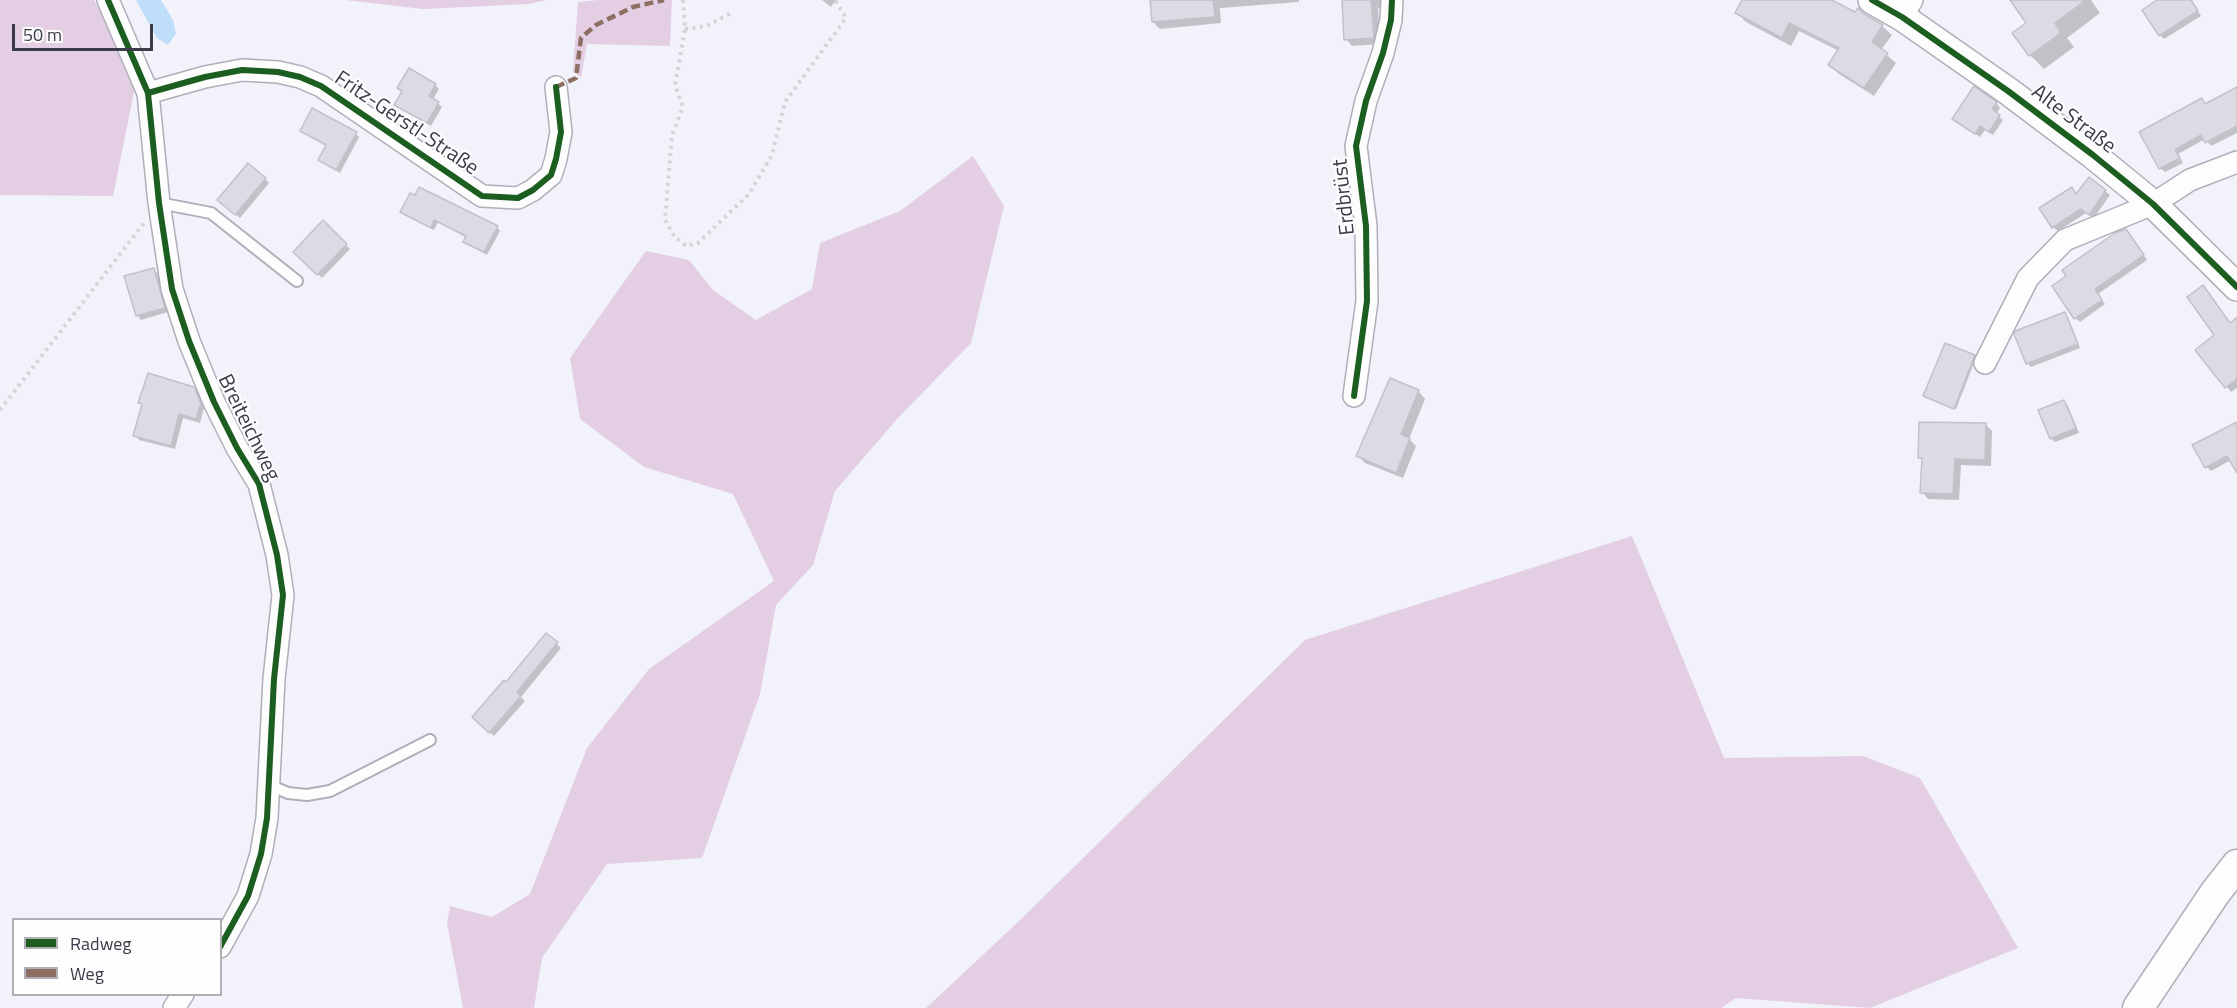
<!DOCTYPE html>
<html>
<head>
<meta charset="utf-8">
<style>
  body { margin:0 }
  #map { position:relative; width:2237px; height:1008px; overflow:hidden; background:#f2f2fa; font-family:"Titillium Web",sans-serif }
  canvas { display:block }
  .legend { position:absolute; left:12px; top:918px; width:210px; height:78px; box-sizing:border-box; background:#fdfdfd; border:2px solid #afafb5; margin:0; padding:8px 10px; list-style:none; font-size:18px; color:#3b3b49 }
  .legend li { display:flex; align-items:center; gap:12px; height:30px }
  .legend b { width:30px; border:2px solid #afafb5 }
  .scale { position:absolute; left:12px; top:24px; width:141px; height:27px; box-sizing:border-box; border:3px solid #3b3b49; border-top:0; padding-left:8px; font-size:18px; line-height:21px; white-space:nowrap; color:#3b3b49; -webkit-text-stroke:4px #fdfdfd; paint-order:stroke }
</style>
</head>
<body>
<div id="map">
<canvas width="2237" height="1008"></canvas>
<ul class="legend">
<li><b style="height:8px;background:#1b5e20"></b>Radweg</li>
<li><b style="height:8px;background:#8d6e63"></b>Weg</li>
</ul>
<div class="scale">50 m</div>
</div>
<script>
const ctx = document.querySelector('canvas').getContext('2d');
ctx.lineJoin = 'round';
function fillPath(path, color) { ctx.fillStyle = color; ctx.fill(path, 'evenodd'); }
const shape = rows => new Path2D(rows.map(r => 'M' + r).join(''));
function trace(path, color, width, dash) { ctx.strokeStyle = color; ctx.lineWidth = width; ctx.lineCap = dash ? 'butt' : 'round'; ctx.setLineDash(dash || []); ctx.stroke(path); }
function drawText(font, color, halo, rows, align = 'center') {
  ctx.font = font + ' "Titillium Web",sans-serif'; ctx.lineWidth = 4.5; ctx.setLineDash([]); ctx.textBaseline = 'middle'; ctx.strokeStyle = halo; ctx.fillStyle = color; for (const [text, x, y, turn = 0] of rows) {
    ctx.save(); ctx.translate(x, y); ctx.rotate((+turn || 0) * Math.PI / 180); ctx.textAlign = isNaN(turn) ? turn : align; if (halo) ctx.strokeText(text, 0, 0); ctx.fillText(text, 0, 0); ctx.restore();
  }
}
fillPath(shape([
  [0,0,94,0,115,38,135,87,113,196,0,195],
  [345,0,546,0,529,4,423,9],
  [598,0,672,0,670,46,587,44,581,78,573,71,578,2],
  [973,156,1004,206,971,343,897,419,835,491,813,565,776,605,760,694,702,858,607,864,542,958,534,1008,463,1008,447,923,450,906,492,917,530,894,587,748,649,669,774,581,733,494,644,467,580,419,570,358,646,251,689,260,713,290,756,320,812,289,820,243,900,211],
  [1632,536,1724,758,1863,756,1920,778,2018,948,1870,1008,1736,998,1721,1008,926,1008,1017,923,1305,640]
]), '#e3cee4');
fillPath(shape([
  [136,0,161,0,173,20,176,34,168,45,157,38]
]), '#bfdef9');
fillPath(shape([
  [822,0,836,0,831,7],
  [1151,0,1299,0,1299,2,1220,8,1221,23,1160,29,1153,22],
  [1343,0,1383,0,1383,7,1378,8,1380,44,1352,46,1346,39],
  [1744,0,1828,0,1882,26,1892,35,1881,50,1896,63,1874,96,1839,74,1830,65,1839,51,1799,31,1791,46,1746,22,1737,13],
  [2012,0,2091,0,2100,13,2067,38,2074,47,2044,69,2030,55,2014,33,2028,23],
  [2160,0,2191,0,2201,16,2164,39,2160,35],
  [435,85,439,89,433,99,442,107,431,126,396,105],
  [2237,89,2237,133,2211,146,2205,139,2178,154,2183,163,2165,172,2160,168,2202,100,2207,105],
  [1996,103,2000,108,1996,114,2003,120,1993,135,1985,130,1980,137,1958,123],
  [302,130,356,134,359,137,340,173,320,160,327,146],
  [265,179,269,183,240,218,223,204],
  [2072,189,2077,195,2105,191,2110,195,2094,218,2086,213,2058,231,2053,227],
  [402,212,497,227,500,231,487,255,469,245,467,238,438,222,434,230],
  [323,222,350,249,322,278,295,252],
  [2130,235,2147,260,2098,294,2105,304,2080,322,2075,318],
  [153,269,158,274,168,312,141,320,137,315],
  [2065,314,2068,317,2080,348,2031,367,2027,363],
  [2237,329,2237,388,2231,392,2198,350],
  [1974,356,1976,358,1956,409,1927,397],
  [1390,380,1419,392,1425,399,1409,439,1416,446,1403,478,1365,463,1358,456],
  [193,388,198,393,204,408,200,423,183,418,175,449,139,440,135,435,143,406,140,403],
  [2064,401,2068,406,2079,433,2055,442,2051,438],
  [2237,423,2237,470,2231,460,2211,471,2207,467],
  [1986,425,1992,431,1991,466,1961,465,1959,500,1928,499,1922,492,1923,461,1920,458],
  [547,635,561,648,521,697,525,701,494,736,478,722]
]), '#0003');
const building = shape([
  [1150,0,1213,0,1215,17,1152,22,1150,0],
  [1342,0,1371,0,1374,38,1344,40,1342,0],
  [1742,0,1832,0,1855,12,1858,8,1864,14,1883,25,1872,42,1888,53,1864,88,1828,65,1839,48,1789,23,1782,38,1735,13,1742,0],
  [2010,0,2086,0,2055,23,2061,33,2029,56,2012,33,2026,23,2010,0],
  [2157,0,2191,0,2198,11,2159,36,2142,10,2157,0],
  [409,68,436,84,429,96,439,102,427,123,394,105,402,91,397,88,409,68],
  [1974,86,1997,102,1992,109,2000,115,1989,132,1980,126,1975,134,1952,119,1974,86],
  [2237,87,2237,126,2205,143,2201,135,2175,150,2180,158,2159,169,2139,132,2202,98,2205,104,2237,87],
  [312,108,357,132,336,170,318,160,326,145,300,131,312,108],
  [248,163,266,178,235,215,217,200,248,163],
  [2089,177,2106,190,2089,215,2081,209,2052,228,2039,208,2072,187,2076,194,2089,177],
  [419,187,498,226,484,252,463,242,466,236,434,220,431,228,400,212,410,193,415,195,419,187],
  [323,220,347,244,317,275,293,252,323,220],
  [2126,229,2144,255,2095,289,2102,300,2074,319,2052,286,2066,276,2062,270,2115,233,2126,229],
  [154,268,165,308,136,316,124,276,154,268],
  [2203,285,2230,323,2237,317,2237,379,2225,388,2195,350,2214,335,2187,297,2203,285],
  [2065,312,2078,344,2026,364,2014,334,2015,331,2065,312],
  [1945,343,1975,355,1954,409,1923,396,1945,343],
  [148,373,194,387,201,403,196,419,179,414,171,446,133,436,142,404,138,403,148,373],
  [1390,378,1419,390,1401,434,1410,438,1396,473,1356,456,1390,378],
  [2064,400,2076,428,2050,439,2038,410,2064,400],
  [1919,422,1986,423,1985,460,1955,459,1953,494,1920,493,1922,458,1918,458,1919,422],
  [2237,422,2237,473,2227,456,2205,468,2192,445,2237,422],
  [546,633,558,642,517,692,521,696,489,733,472,717,504,680,506,682,546,633]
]);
fillPath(building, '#dedae4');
trace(building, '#c4c0cb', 1.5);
const service = shape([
  [159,203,211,213,297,281],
  [269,785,288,793,307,795,330,791,430,740]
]);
const minor = shape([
  [108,0,148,93,159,203,172,289,189,341,214,402,237,448,259,484,277,555,283,595,274,679,267,818,261,854,248,896,220,947],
  [1902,17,1912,0],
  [148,93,205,77,242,70,278,72,300,77,321,86,482,196,518,198,533,190,551,175,556,159,561,132,556,87],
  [1985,363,2028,278,2065,240,2153,204,2190,180,2237,162],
  [1354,396,1367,301,1366,226,1356,146,1366,101,1383,53,1391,20,1392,0],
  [174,1008,183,994]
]);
const tertiary = shape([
  [1872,0,1902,17,2008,91,2093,155,2153,204,2237,287]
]);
const secondary = shape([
  [2138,1008,2215,893,2237,865]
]);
trace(service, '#afafb9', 14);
trace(minor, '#afafb9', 24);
trace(tertiary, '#afafb9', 30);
trace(secondary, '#afafb9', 33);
trace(shape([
  [683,0,685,29,675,85,683,107,672,135,665,220,674,236,686,246,698,243,749,194,772,155,785,102,846,18,835,0],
  [685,29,707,26,731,13],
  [0,410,144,223]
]), '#d3d3d8', 4, [3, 4.5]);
trace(service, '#fdfdfe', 10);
trace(minor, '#fdfdfe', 21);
trace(tertiary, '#fdfdfe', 27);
trace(secondary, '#fdfdfe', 30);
trace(shape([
  [556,87,576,78,581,38,596,25,633,7,664,0]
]), '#8d6e63', 4.5, [9, 4.5]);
trace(shape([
  [108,0,148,93,159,203,172,289,189,341,214,402,237,448,259,484,277,555,283,595,274,679,267,818,261,854,248,896,220,947],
  [1872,0,1902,17,2008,91,2093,155,2153,204,2237,287],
  [148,93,205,77,242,70,278,72,300,77,321,86,482,196,518,198,533,190,551,175,556,159,561,132,556,87],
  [1354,396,1367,301,1366,226,1356,146,1366,101,1383,53,1391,20,1392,0]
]), '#1b5e20', 6);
drawText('21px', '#3b3b49', '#fdfdfd', [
  ["Alte Straße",2073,120,37],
  ["Fritz-Gerstl-Straße",406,124,34],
  ["Erdbrüst",1345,197,-96],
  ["Breiteichweg",248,428,64]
]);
</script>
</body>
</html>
